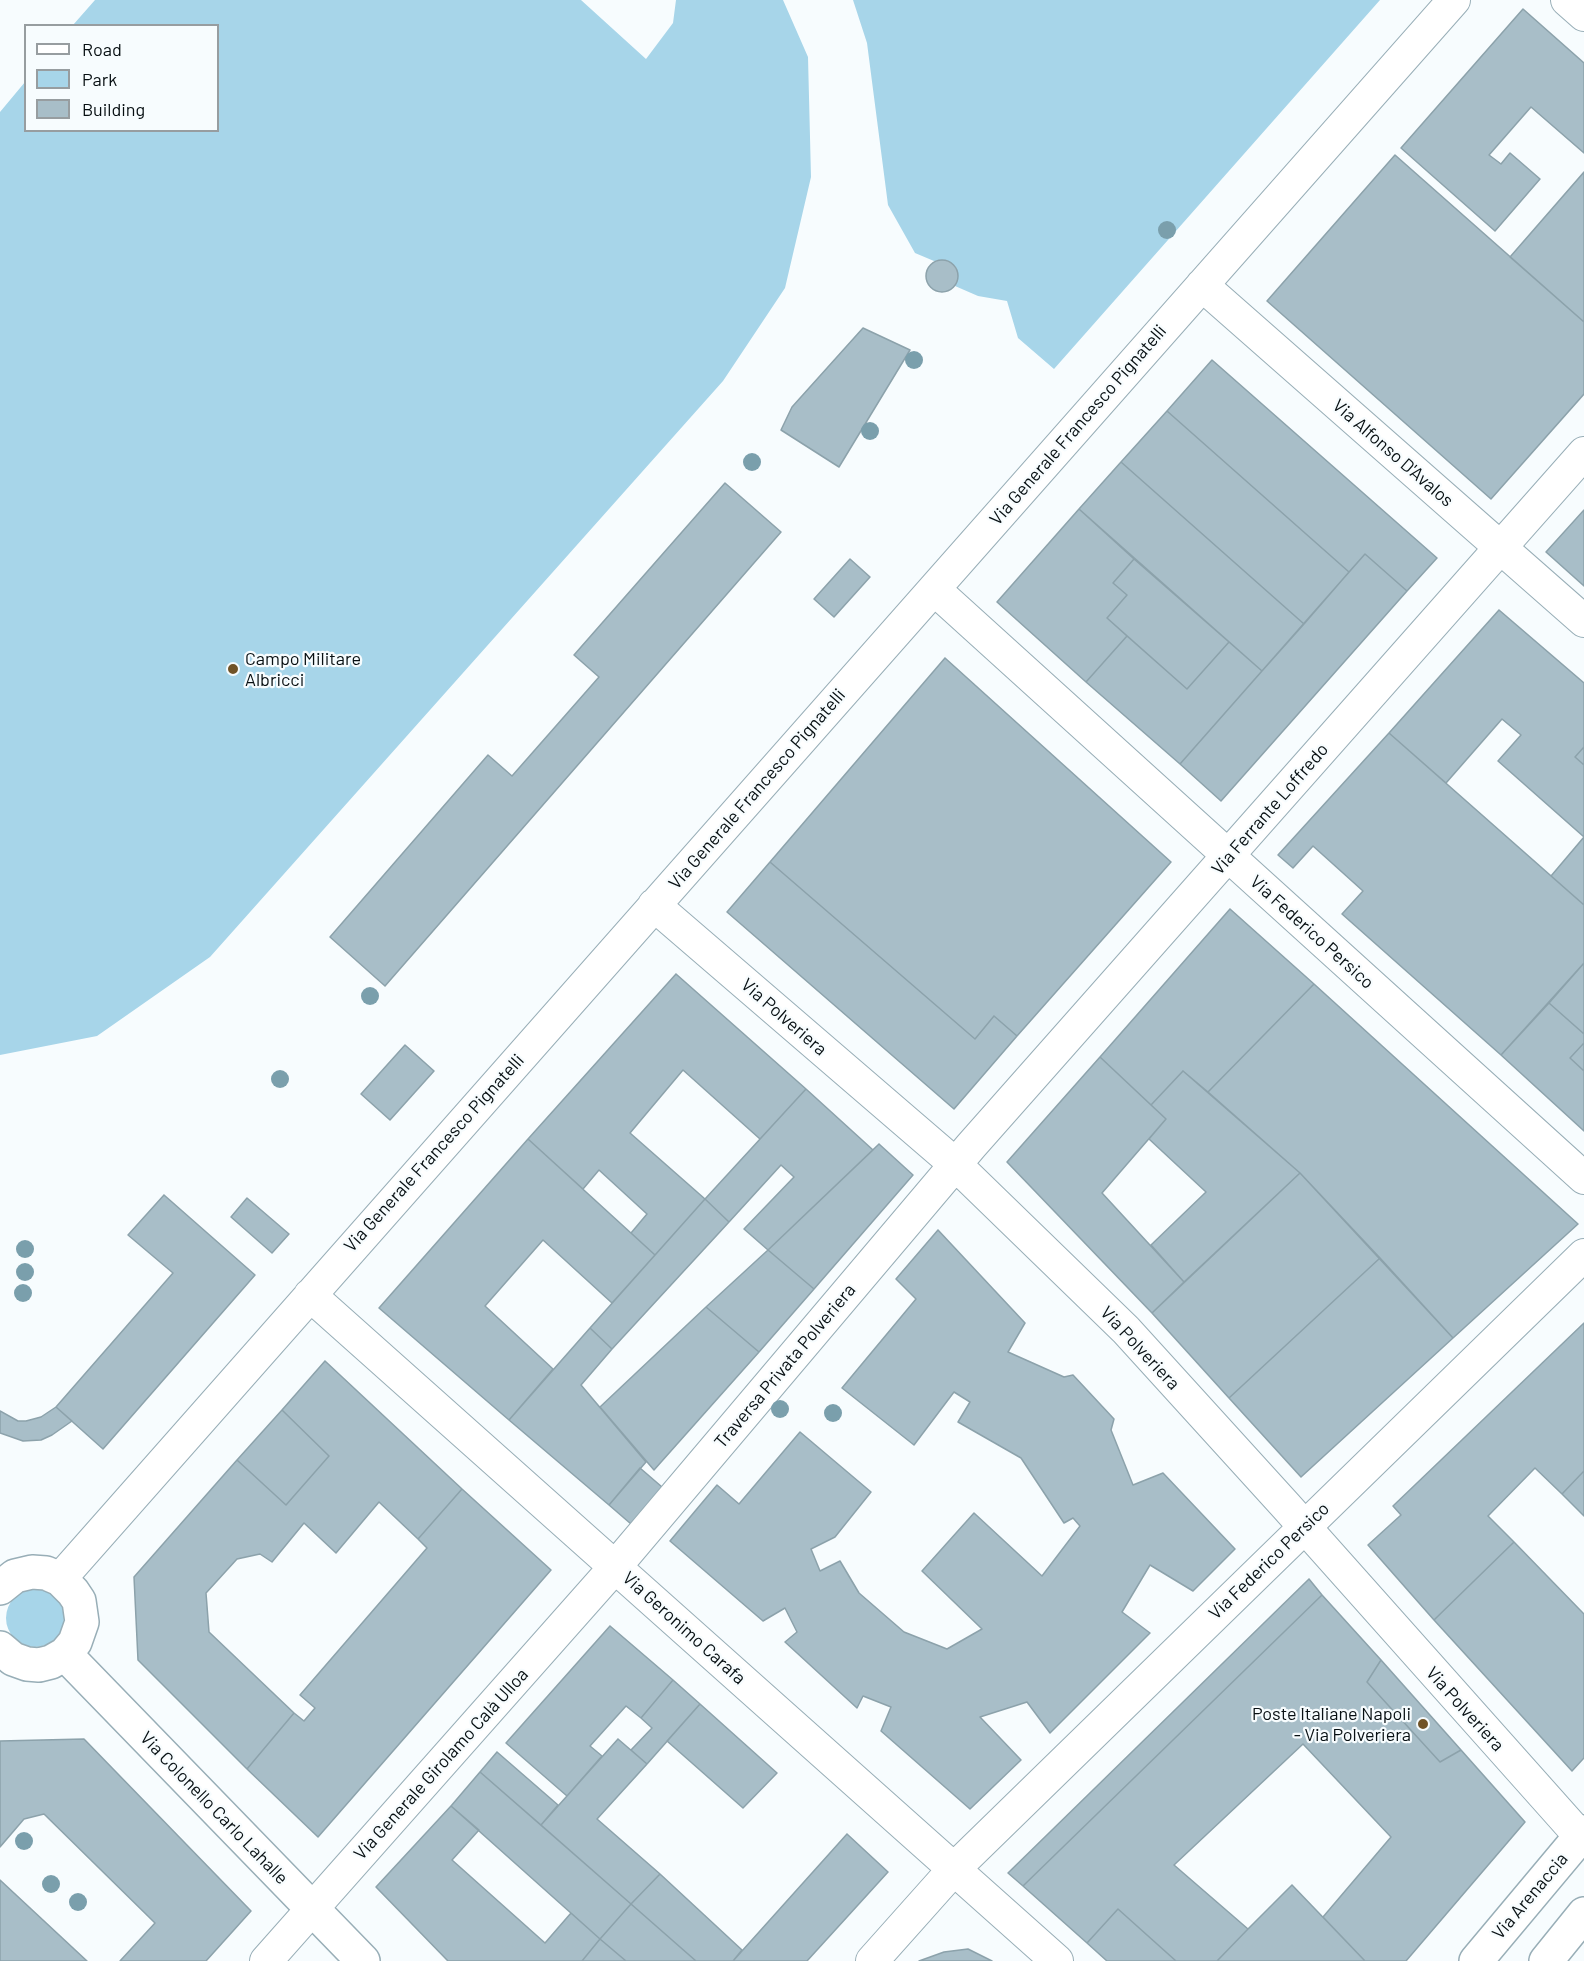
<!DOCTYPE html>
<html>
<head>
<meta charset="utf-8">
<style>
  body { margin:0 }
  #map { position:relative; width:1584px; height:1961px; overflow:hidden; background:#f7fcfe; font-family:Barlow,sans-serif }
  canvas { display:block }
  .legend { position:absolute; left:24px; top:24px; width:195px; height:108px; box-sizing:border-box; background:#f7fcfe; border:2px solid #979da0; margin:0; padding:8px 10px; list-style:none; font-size:18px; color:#070f12 }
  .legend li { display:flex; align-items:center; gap:12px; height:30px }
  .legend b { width:30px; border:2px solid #979da0 }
</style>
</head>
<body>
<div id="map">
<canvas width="1584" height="1961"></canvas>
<ul class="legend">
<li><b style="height:8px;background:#fff"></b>Road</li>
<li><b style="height:16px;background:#a7d5e9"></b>Park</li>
<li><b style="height:16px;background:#a8bec8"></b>Building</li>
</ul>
</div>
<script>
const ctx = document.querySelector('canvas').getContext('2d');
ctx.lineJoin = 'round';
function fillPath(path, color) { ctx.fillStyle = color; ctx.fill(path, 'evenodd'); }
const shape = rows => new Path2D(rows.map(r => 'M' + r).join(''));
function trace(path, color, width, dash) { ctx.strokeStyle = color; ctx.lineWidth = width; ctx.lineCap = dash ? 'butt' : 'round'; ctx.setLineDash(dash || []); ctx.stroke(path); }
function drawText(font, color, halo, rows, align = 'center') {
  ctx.font = font + ' Barlow,sans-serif'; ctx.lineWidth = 4.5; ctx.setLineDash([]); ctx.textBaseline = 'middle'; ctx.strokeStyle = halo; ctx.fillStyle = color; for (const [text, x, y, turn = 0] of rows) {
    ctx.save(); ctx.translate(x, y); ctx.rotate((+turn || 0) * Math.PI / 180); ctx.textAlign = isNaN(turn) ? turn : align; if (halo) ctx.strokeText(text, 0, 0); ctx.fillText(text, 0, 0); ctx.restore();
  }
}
fillPath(shape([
  [95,0,581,0,646,59,673,23,676,0,783,0,808,57,811,177,785,288,723,381,210,957,97,1036,0,1055,0,112,25,82,26,130,218,130,218,26,73,25],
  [853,0,1380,0,1054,369,1018,338,1007,301,978,296,955,286,958,277,956,267,945,260,934,261,915,253,888,205,867,43],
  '6 1618a29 29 0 1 1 58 0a29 29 0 1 1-58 0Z'
]), '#a7d5e9');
const building = shape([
  [1523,9,1584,63,1584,153,1531,107,1489,155,1501,164,1510,153,1540,179,1495,231,1401,148,1523,9],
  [1395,155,1584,322,1584,394,1491,499,1267,301,1395,155],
  [1584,172,1584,322,1510,257,1584,172],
  '926 276a16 16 0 1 1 32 0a16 16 0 1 1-32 0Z',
  [863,328,910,350,839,467,781,430,792,407,863,328],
  [1212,360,1437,558,1407,591,1365,554,1349,572,1167,411,1212,360],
  [1167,411,1349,572,1304,624,1121,462,1167,411],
  [1121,462,1304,624,1262,671,1079,509,1121,462],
  [725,483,781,532,385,986,330,937,488,755,512,776,599,677,574,655,725,483],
  [1079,509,1134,559,1113,583,1127,595,1107,618,1127,636,1086,682,997,602,1079,509],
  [1584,510,1584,586,1546,552,1584,510],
  [1365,554,1407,591,1221,801,1180,764,1365,554],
  [850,559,870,577,834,617,814,599,850,559],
  [1134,559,1229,642,1187,689,1107,618,1127,595,1113,583,1134,559],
  [1499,610,1584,683,1584,747,1575,757,1584,765,1584,837,1498,761,1521,735,1502,719,1446,783,1389,733,1499,610],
  [1127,636,1187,689,1229,642,1262,671,1180,764,1086,682,1127,636],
  [945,658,1171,862,1017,1036,994,1016,975,1039,770,862,945,658],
  [1389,733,1584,905,1584,963,1501,1055,1342,914,1363,891,1313,846,1293,868,1278,855,1389,733],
  [1584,747,1584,765,1575,757,1584,747],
  [1584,837,1584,905,1551,876,1584,837],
  [770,862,975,1039,994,1016,1017,1036,954,1109,727,912,770,862],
  [1230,909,1314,984,1208,1092,1183,1071,1151,1105,1100,1057,1230,909],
  [1584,963,1584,1034,1549,1003,1584,963],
  [676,974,806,1089,760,1139,683,1070,630,1133,705,1199,655,1255,631,1233,647,1214,599,1170,583,1189,528,1139,676,974],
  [1314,984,1578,1224,1453,1338,1300,1173,1208,1092,1314,984],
  [1549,1003,1584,1034,1584,1043,1570,1058,1584,1071,1584,1131,1501,1055,1549,1003],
  [1584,1043,1584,1071,1570,1058,1584,1043],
  [405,1045,434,1071,390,1120,361,1094,405,1045],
  [1100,1057,1166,1119,1102,1193,1184,1282,1152,1313,1007,1162,1100,1057],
  [1183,1071,1300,1173,1184,1282,1151,1245,1206,1192,1149,1139,1166,1119,1151,1105,1183,1071],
  [806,1089,873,1150,768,1250,744,1229,794,1177,781,1165,729,1222,705,1199,806,1089],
  [528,1139,655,1255,612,1303,543,1240,485,1306,553,1369,509,1420,379,1308,528,1139],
  [879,1144,913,1175,814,1289,768,1250,879,1144],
  [1300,1173,1380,1258,1229,1398,1152,1313,1300,1173],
  [164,1195,255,1275,103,1449,56,1407,173,1273,128,1235,164,1195],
  [247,1198,289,1234,272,1253,231,1217,247,1198],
  [705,1199,729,1222,612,1349,590,1328,705,1199],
  [938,1230,1025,1323,1008,1352,1064,1377,1073,1375,1114,1419,1111,1430,1133,1485,1163,1473,1235,1549,1193,1591,1150,1565,1122,1612,1150,1633,1050,1733,1027,1702,980,1717,1021,1760,970,1809,881,1731,891,1707,863,1696,857,1708,785,1642,797,1632,785,1608,763,1621,670,1541,717,1485,739,1504,800,1432,871,1492,835,1537,811,1549,820,1571,840,1561,859,1593,904,1632,947,1649,982,1629,922,1571,974,1513,1042,1576,1080,1526,1073,1518,1064,1523,1021,1458,958,1422,970,1402,954,1392,914,1445,842,1388,916,1299,896,1279,938,1230],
  [768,1250,814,1289,759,1352,706,1307,768,1250],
  [1380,1258,1453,1338,1301,1477,1229,1398,1380,1258],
  [706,1307,759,1352,654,1470,600,1407,706,1307],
  [1584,1323,1584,1471,1562,1494,1535,1468,1488,1516,1514,1542,1434,1620,1368,1545,1401,1515,1393,1506,1584,1323],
  [590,1328,612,1349,581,1385,646,1462,609,1505,509,1420,590,1328],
  [325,1361,462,1489,418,1539,379,1502,336,1553,304,1523,272,1562,260,1554,237,1559,206,1593,209,1632,294,1713,247,1769,138,1660,134,1577,237,1460,286,1505,329,1456,282,1410,325,1361],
  [56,1407,72,1421,52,1435,41,1440,23,1441,0,1433,0,1411,18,1421,26,1421,41,1417,56,1407],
  [282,1410,329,1456,286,1505,237,1460,282,1410],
  [640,1468,662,1487,631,1524,609,1505,640,1468],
  [1584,1471,1584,1516,1562,1494,1584,1471],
  [462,1489,551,1570,318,1837,247,1769,294,1713,304,1721,315,1708,300,1695,427,1548,418,1539,462,1489],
  [1514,1542,1584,1614,1584,1758,1572,1771,1434,1620,1514,1542],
  [1309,1579,1322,1595,1023,1886,1008,1873,1309,1579],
  [1322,1595,1381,1660,1367,1682,1440,1762,1461,1750,1525,1822,1406,1961,1365,1961,1323,1917,1391,1837,1303,1744,1174,1865,1248,1929,1217,1961,1176,1961,1118,1909,1087,1943,1023,1886,1322,1595],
  [610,1626,673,1680,641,1718,626,1706,590,1746,602,1756,567,1796,506,1743,610,1626],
  [1381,1660,1461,1750,1440,1762,1367,1682,1381,1660],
  [673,1680,700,1704,647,1764,631,1750,652,1728,641,1718,673,1680],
  [700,1704,777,1773,743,1808,667,1741,700,1704],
  [84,1739,251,1911,206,1961,120,1961,155,1923,44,1814,24,1819,0,1847,0,1741,84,1739],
  [618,1739,647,1764,597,1819,660,1874,631,1904,541,1825,618,1739],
  [497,1752,558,1805,541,1825,480,1772,497,1752],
  [480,1772,631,1904,600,1939,451,1806,480,1772],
  [451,1806,479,1830,452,1860,545,1943,571,1913,600,1939,582,1961,448,1961,376,1887,451,1806],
  [847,1834,888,1872,807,1961,733,1961,847,1834],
  [660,1874,742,1950,733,1961,696,1961,631,1904,660,1874],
  [0,1880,87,1961,0,1961,0,1880],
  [1292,1885,1365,1961,1217,1961,1248,1929,1292,1885],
  [631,1904,696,1961,626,1961,600,1939,631,1904],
  [1118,1909,1176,1961,1107,1961,1087,1943,1118,1909],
  [600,1939,626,1961,582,1961,600,1939],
  [968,1949,992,1961,919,1961,944,1952,968,1949]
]);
fillPath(building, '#a8bec8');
trace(building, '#8ca2ab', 1.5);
const street = shape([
  [1567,0,1584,15],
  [1202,285,1584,621],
  [934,589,1584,1178],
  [654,905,955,1164,1126,1330,1286,1506,1580,1836],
  [310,1295,1057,1961],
  [60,1579,1454,0],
  [266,1961,615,1567,971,1146,1584,453],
  [872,1961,954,1869,1584,1255]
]);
const secondary = shape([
  [0,1588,15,1576,32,1572,46,1573,60,1579,73,1592,79,1601,82,1622,75,1642,65,1654,51,1662,39,1665,27,1664,13,1659,0,1648],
  [65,1654,363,1961],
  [1476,1961,1584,1832],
  [1546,1961,1584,1914]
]);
trace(street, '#98aeb7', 34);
trace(secondary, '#98aeb7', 36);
trace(street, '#fff', 32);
trace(secondary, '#fff', 33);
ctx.fillStyle = '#7a9fac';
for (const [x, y] of [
  [1167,230],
  [914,360],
  [870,431],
  [752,462],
  [370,996],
  [280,1079],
  [25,1249],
  [25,1272],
  [23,1293],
  [780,1409],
  [833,1413],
  [24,1841],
  [51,1884],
  [78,1902]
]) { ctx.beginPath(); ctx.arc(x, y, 9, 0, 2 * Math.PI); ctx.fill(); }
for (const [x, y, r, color] of [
  [233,669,6,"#705327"],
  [1423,1724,6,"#705327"]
]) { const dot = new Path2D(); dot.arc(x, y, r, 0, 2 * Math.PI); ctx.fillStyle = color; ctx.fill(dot); trace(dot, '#f7fcfe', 2); }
drawText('18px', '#070f12', '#f7fcfe', [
  ["Via Generale Francesco Pignatelli",1078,425,-49],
  ["Via Alfonso D'Avalos",1393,453,41],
  ["Via Generale Francesco Pignatelli",757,789,-49],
  ["Via Ferrante Loffredo",1270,809,-49],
  ["Via Federico Persico",1312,932,42],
  ["Via Polveriera",784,1017,41],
  ["Via Generale Francesco Pignatelli",434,1153,-48],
  ["Via Polveriera",1140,1348,47],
  ["Traversa Privata Polveriera",785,1366,-50],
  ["Via Federico Persico",1269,1561,-44],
  ["Via Geronimo Carafa",684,1628,42],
  ["Via Polveriera",1465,1709,48],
  ["Via Generale Girolamo Calà Ulloa",441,1764,-48],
  ["Via Colonello Carlo Lahalle",214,1808,46],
  ["Via Arenaccia",1530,1896,-50]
]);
drawText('18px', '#070f12', '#f7fcfe', [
  ["Campo Militare",245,659],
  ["Albricci",245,680],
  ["Poste Italiane Napoli",1411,1714,"right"],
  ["- Via Polveriera",1411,1735,"right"]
], 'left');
</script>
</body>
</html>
